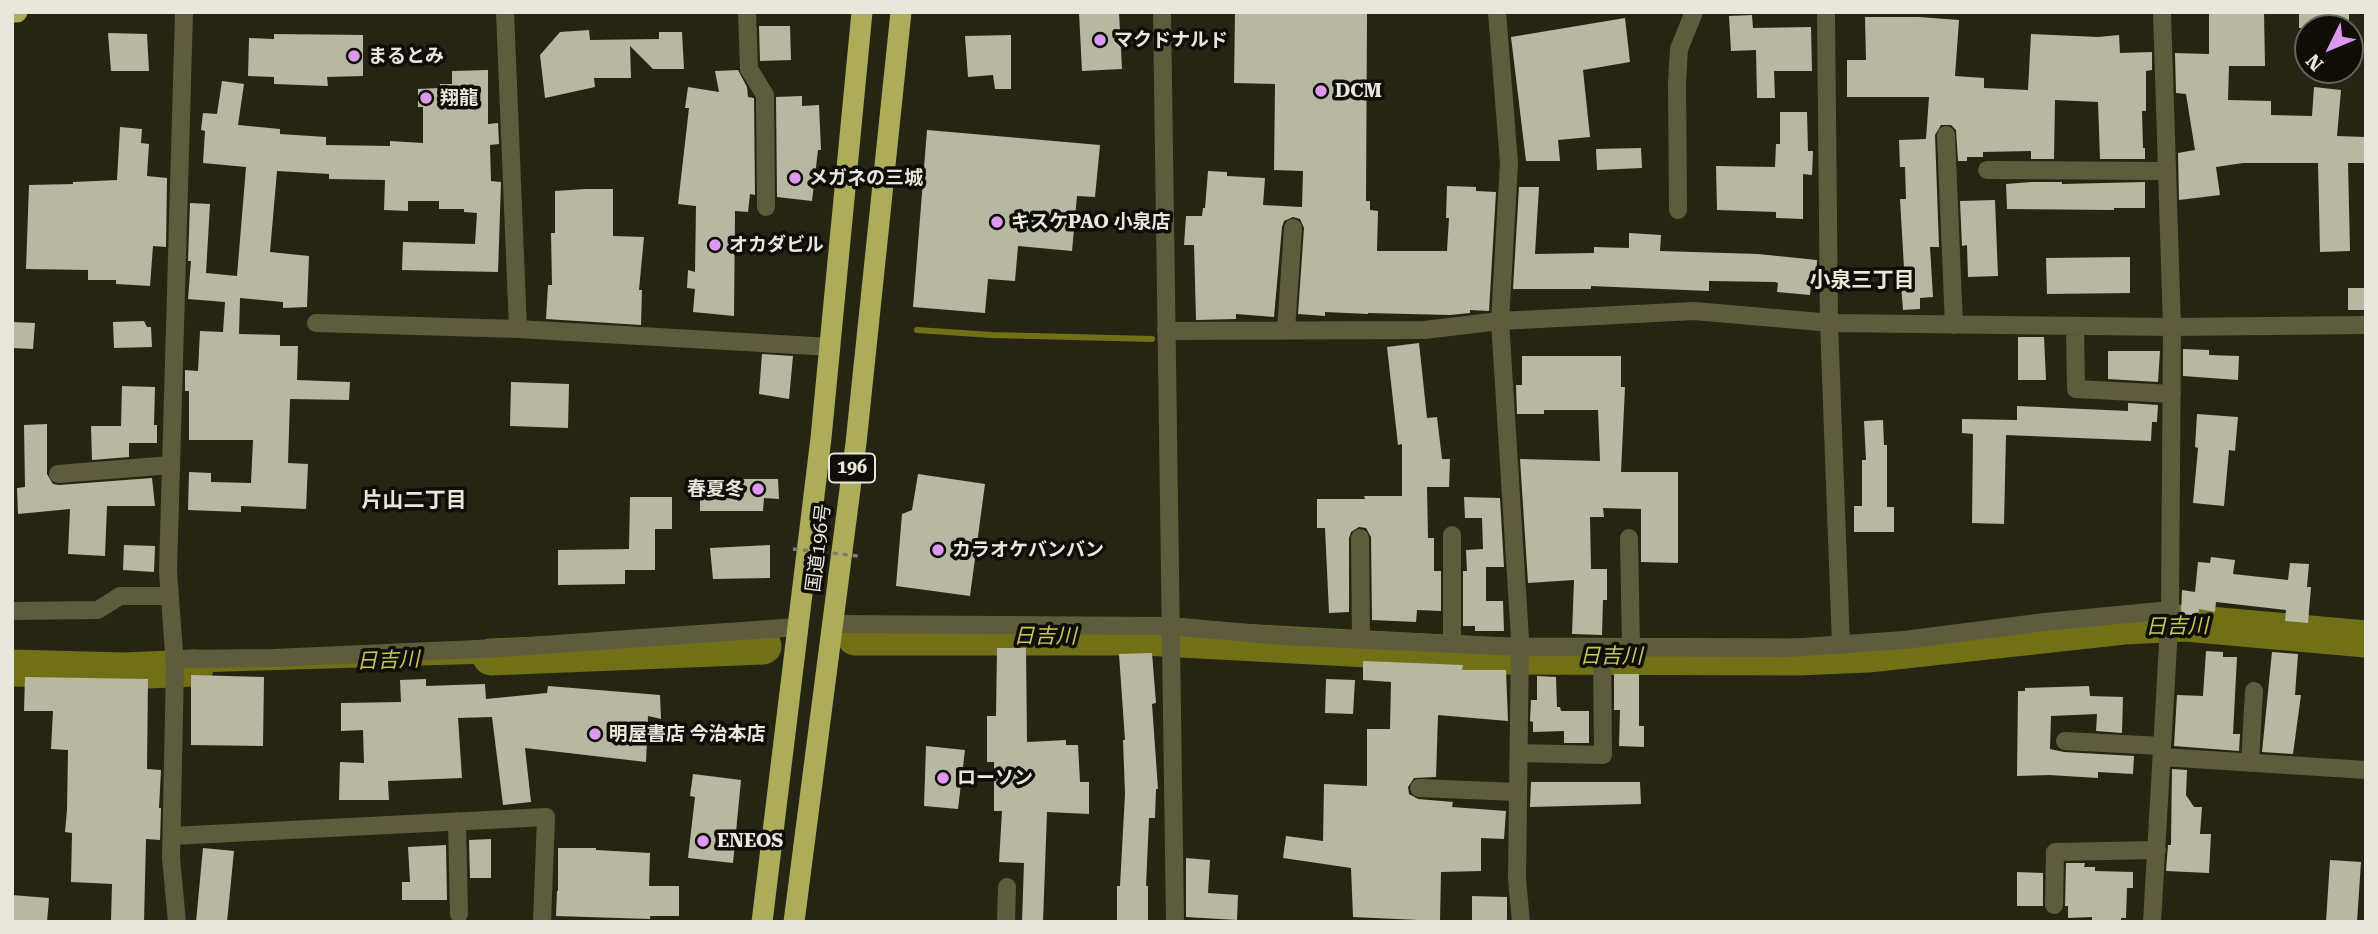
<!DOCTYPE html>
<html>
<head>
<meta charset="utf-8">
<style>
  body { margin:0 }
  #map { position:relative; width:2378px; height:934px; overflow:hidden; background:#252514; font-family:"Roboto Serif",serif }
  canvas { display:block }
  .frame { position:absolute; inset:0; border:14px solid #e7e7dc; pointer-events:none }
  .north { position:absolute; left:2294px; top:14px; width:70px; height:70px; box-sizing:border-box; background:#0e0e07; border:2px solid #65655c; border-radius:50%; rotate:227deg; font-size:19px; font-weight:700; line-height:28px; text-align:center; color:#e7e7dc }
  .north::after { content:''; display:block; margin:auto; width:24px; height:32px; background:#de98f2; clip-path:polygon(50% 0,100% 100%,50% 72%,0 100%) }
</style>
</head>
<body>
<div id="map">
<canvas width="2378" height="934"></canvas>
<div class="frame"></div>
<div class="north">N</div>
</div>
<script>
const ctx = document.querySelector('canvas').getContext('2d');
ctx.lineJoin = 'round';
function fillPath(path, color) { ctx.fillStyle = color; ctx.fill(path, 'evenodd'); }
const shape = rows => new Path2D(rows.map(r => 'M' + r).join(''));
function trace(path, color, width, dash) { ctx.strokeStyle = color; ctx.lineWidth = width; ctx.lineCap = dash ? 'butt' : 'round'; ctx.setLineDash(dash || []); ctx.stroke(path); }
function drawText(font, color, halo, rows, align = 'center') {
  ctx.font = font + ' "Roboto Serif","Noto Sans JP",serif'; ctx.lineWidth = 7; ctx.setLineDash([]); ctx.textBaseline = 'middle'; ctx.strokeStyle = halo; ctx.fillStyle = color; for (const [text, x, y, turn = 0] of rows) {
    ctx.save(); ctx.translate(x, y); ctx.rotate((+turn || 0) * Math.PI / 180); ctx.textAlign = isNaN(turn) ? turn : align; if (halo) ctx.strokeText(text, 0, 0); ctx.fillText(text, 0, 0); ctx.restore();
  }
}
fillPath(shape([
  [740,647,741,656,626,665,505,663,212,672,12,668,12,661,196,666]
]), '#717017');
trace(shape([
  [917,330,992,335,1152,339]
]), '#717017', 6);
trace(shape([
  [855,637,1144,637,1499,656,1797,657,1868,654,2124,626,2186,623,2366,639],
  [491,657,763,646],
  [12,668,124,671,195,668]
]), '#717017', 37);
fillPath(shape([
  [1079,12,1119,12,1122,69,1082,71],
  [1235,12,1367,12,1366,201,1370,201,1370,210,1378,211,1377,251,1447,251,1449,218,1446,218,1447,186,1476,187,1476,191,1496,192,1489,311,1470,310,1470,313,1450,315,1368,313,1368,314,1325,312,1325,316,1298,314,1304,228,1300,219,1293,217,1284,221,1282,227,1274,317,1236,314,1236,319,1196,320,1194,245,1184,245,1186,216,1202,216,1203,208,1205,208,1208,171,1227,172,1227,176,1265,178,1263,205,1302,207,1303,171,1274,170,1275,84,1234,83],
  [2209,12,2264,12,2265,66,2229,66,2228,100,2271,101,2271,115,2312,116,2314,87,2341,90,2337,136,2365,137,2365,163,2348,163,2350,251,2320,252,2318,163,2243,163,2216,167,2220,195,2179,200,2178,153,2195,150,2186,94,2176,93,2175,53,2209,54],
  [2299,12,2349,12,2349,28,2299,28],
  [1752,15,1753,28,1811,27,1812,71,1774,71,1775,98,1757,98,1756,50,1731,51,1729,16],
  [1865,17,1919,17,1959,20,1955,76,1984,78,1984,88,2028,90,2031,34,2098,37,2119,35,2120,53,2152,52,2152,70,2146,71,2146,111,2142,111,2143,148,2145,148,2145,159,2100,159,2098,102,2055,100,2054,159,2031,159,2031,151,1983,152,1983,157,1967,157,1967,161,1958,161,1956,130,1951,125,1941,125,1935,135,1939,247,1930,247,1933,297,1920,298,1920,309,1903,310,1901,285,1905,285,1900,199,1906,199,1905,167,1900,167,1899,140,1926,139,1929,97,1847,97,1847,60,1866,60],
  [1625,18,1630,62,1583,70,1590,137,1558,140,1560,161,1526,161,1511,37],
  [759,26,790,26,791,60,760,61],
  [589,30,590,40,659,39,659,32,682,32,684,69,653,69,630,46,631,78,594,78,595,87,545,98,540,55,560,32],
  [108,33,147,34,149,71,111,71],
  [274,34,363,35,363,76,327,77,328,86,274,84,274,77,248,76,249,38,274,39],
  [1011,35,1011,89,995,89,993,75,968,77,965,36],
  [488,70,488,124,498,123,499,144,490,145,491,181,501,182,498,272,402,270,403,242,475,244,477,213,464,212,464,209,439,209,439,201,408,201,408,211,384,210,385,180,329,179,329,174,277,171,270,252,309,256,307,307,283,308,283,302,240,298,239,334,280,335,280,346,298,346,297,380,350,382,349,400,290,399,288,463,308,464,306,509,241,506,241,512,188,510,189,472,211,473,211,482,251,483,253,440,189,440,189,391,185,391,185,370,198,371,200,331,223,332,225,302,188,299,191,261,188,261,190,203,210,204,206,273,237,276,246,167,203,163,205,131,201,130,203,113,217,114,222,81,244,84,238,125,280,129,280,134,326,137,326,145,390,146,390,141,423,143,423,107,418,107,418,89,440,88,440,84,452,84,452,71],
  [738,70,747,87,748,97,754,98,755,195,750,194,748,212,735,211,734,316,693,312,695,289,687,288,688,270,695,272,696,206,678,204,689,108,685,108,688,87,719,92,715,71],
  [802,96,802,106,819,105,821,150,818,150,812,201,777,197,776,97],
  [1780,112,1807,112,1808,151,1813,151,1812,175,1803,174,1803,219,1776,218,1776,212,1717,210,1716,166,1775,167,1776,144,1780,144],
  [120,127,142,129,141,143,149,144,147,176,167,178,166,247,153,246,150,286,116,284,116,280,88,280,88,270,26,269,29,185,73,184,73,182,117,180],
  [927,130,1100,145,1095,197,1077,196,1072,251,1018,246,1015,281,988,279,985,313,913,307],
  [1641,148,1642,168,1597,170,1596,149],
  [2031,182,2062,182,2062,184,2145,182,2145,208,2114,208,2114,210,2007,209,2006,184],
  [1519,187,1539,187,1535,254,1594,253,1594,247,1629,248,1629,233,1661,235,1660,251,1758,254,1817,260,1816,284,1811,284,1810,295,1777,292,1778,283,1775,282,1709,281,1709,291,1591,286,1591,289,1513,289],
  [585,189,613,189,613,236,644,237,639,290,642,290,641,325,546,319,548,285,552,285,551,233,555,233,555,191],
  [1995,200,1998,276,1968,277,1967,245,1962,246,1960,201],
  [2130,257,2130,293,2047,294,2046,258],
  [2348,288,2366,288,2366,310,2348,310],
  [144,321,147,327,151,327,152,347,114,348,113,322],
  [12,322,35,323,33,349,12,348],
  [2018,337,2044,337,2046,380,2018,380],
  [1419,343,1427,418,1437,417,1442,459,1450,459,1449,487,1427,487,1428,538,1434,538,1434,571,1441,571,1441,611,1417,610,1416,622,1372,620,1371,537,1366,528,1359,527,1351,532,1349,538,1349,612,1329,613,1325,528,1317,528,1317,499,1365,499,1364,496,1402,496,1402,444,1398,445,1387,347],
  [2183,349,2209,350,2209,355,2239,356,2238,380,2183,376],
  [2108,351,2160,351,2158,382,2108,379],
  [762,354,793,356,789,399,759,394],
  [1522,356,1621,356,1621,387,1625,387,1621,472,1678,472,1678,563,1641,562,1641,509,1603,508,1604,517,1590,517,1591,569,1607,569,1607,600,1603,600,1602,635,1572,634,1574,580,1528,583,1520,459,1600,461,1598,410,1544,410,1544,414,1517,414,1516,385,1522,385],
  [511,382,569,384,568,428,510,426],
  [122,386,155,387,154,425,157,425,157,443,129,443,129,457,92,460,91,426,121,426],
  [2128,403,2158,405,2157,422,2152,422,2151,441,2006,435,2004,524,1972,523,1973,434,1962,433,1962,419,2017,420,2017,406,2128,411],
  [2197,414,2238,417,2235,451,2229,450,2224,506,2193,503,2198,448,2195,447],
  [1883,420,1884,445,1887,445,1887,507,1894,507,1894,532,1854,532,1854,506,1862,506,1862,460,1866,460,1864,421],
  [47,424,47,474,53,484,59,485,152,478,155,506,107,506,105,556,68,554,70,509,18,514,17,488,25,487,24,425],
  [918,474,985,484,970,596,896,586,902,514,912,510],
  [738,479,778,479,779,499,764,498,763,511,700,511,700,483,738,483],
  [630,497,672,497,672,529,655,529,655,570,625,570,625,584,558,585,558,550,629,549],
  [1464,497,1500,498,1504,567,1486,567,1486,601,1503,601,1504,631,1475,631,1475,626,1463,626,1463,571,1467,571,1466,550,1483,549,1482,518,1465,518],
  [124,545,155,546,154,572,123,570],
  [770,545,770,578,713,579,710,548],
  [2211,557,2235,560,2233,574,2288,580,2290,563,2309,564,2307,587,2311,587,2308,623,2285,621,2286,610,2216,602,2215,612,2199,609,2198,616,2181,614,2182,590,2195,592,2198,562,2210,563],
  [997,648,1026,648,1027,742,1066,740,1066,745,1078,745,1080,782,1089,782,1089,814,1047,812,1043,922,1022,922,1024,863,999,862,1002,811,994,811,994,762,987,762,987,716,996,716],
  [2206,651,2223,652,2223,657,2237,657,2233,734,2240,734,2239,751,2174,746,2177,695,2203,696],
  [2272,652,2298,654,2295,695,2301,695,2293,754,2262,752],
  [1152,653,1156,703,1152,704,1158,789,1156,789,1155,818,1149,818,1146,886,1148,886,1148,922,1117,922,1117,886,1120,886,1125,794,1123,740,1125,740,1119,654],
  [1363,661,1463,665,1462,670,1506,670,1508,721,1438,715,1436,777,1414,778,1408,787,1409,794,1418,799,1453,802,1452,807,1506,811,1504,839,1481,838,1481,871,1441,872,1440,921,1353,917,1351,868,1283,858,1286,836,1323,841,1324,784,1367,786,1367,729,1390,729,1391,682,1363,680],
  [1614,674,1639,674,1639,726,1644,726,1644,747,1619,746,1620,710,1614,710],
  [191,675,264,677,263,746,191,745],
  [1537,676,1556,677,1557,707,1560,707,1561,711,1589,711,1589,743,1564,743,1564,731,1533,732,1533,722,1530,721,1531,700,1537,700],
  [25,677,148,679,147,769,161,770,159,808,161,808,160,840,146,839,144,922,111,922,112,884,71,882,72,833,65,832,67,810,68,750,51,749,53,711,24,711],
  [426,679,426,686,485,684,486,699,547,693,548,686,660,695,661,719,648,716,646,762,525,748,531,802,503,805,492,717,458,718,462,778,388,781,389,800,339,800,340,762,364,763,363,730,341,731,341,703,401,702,400,680],
  [1326,679,1355,680,1353,714,1325,713],
  [2089,686,2090,696,2123,697,2122,733,2096,731,2097,714,2051,716,2050,749,2064,752,2134,756,2133,774,2098,772,2098,778,2049,775,2017,776,2018,691,2025,691,2025,688],
  [926,746,965,750,958,809,924,806],
  [2172,769,2187,770,2186,795,2194,807,2202,807,2200,834,2211,834,2209,873,2166,871,2168,845,2171,845],
  [693,774,741,780,733,863,688,858,695,797,690,796],
  [1531,782,1640,782,1641,804,1530,807],
  [491,839,491,878,470,878,469,840],
  [446,845,447,900,402,900,402,882,410,882,408,847],
  [203,848,234,851,227,922,196,922],
  [558,848,596,848,596,850,650,853,649,886,679,886,679,916,650,916,650,919,556,916,557,891,558,891],
  [1186,858,1210,860,1208,893,1238,895,1237,920,1186,917],
  [2330,860,2361,862,2357,922,2326,922],
  [2066,863,2085,863,2084,867,2095,867,2095,871,2133,872,2133,888,2127,888,2126,918,2121,918,2121,922,2092,922,2092,917,2068,918,2068,906,2065,906],
  [2017,872,2043,873,2043,906,2017,906],
  [12,895,49,898,47,922,12,921],
  [1472,896,1507,897,1507,921,1472,920]
]), '#b7b8a2');
trace(shape([
  [747,12,749,69,765,95,766,207],
  [1162,12,1175,922],
  [1497,12,1509,163,1500,321,1520,639,1517,879,1521,922],
  [1826,12,1829,323,1841,645],
  [1946,135,1954,325],
  [1987,170,2167,171],
  [1678,210,1677,83,1679,49,1694,12],
  [316,323,518,329,505,12],
  [2075,326,2076,389,2172,394],
  [518,329,831,347],
  [1286,330,1293,228],
  [1166,331,1424,330,1500,321,1694,311,1832,323,2172,327,2366,325],
  [58,474,171,465],
  [1360,538,1361,640],
  [1629,538,1631,647],
  [12,611,98,610,120,596,170,596],
  [832,624,1170,626,1283,636,1520,647,1789,648,1904,640,2045,622,2170,610],
  [1452,644,1452,535],
  [174,659,273,658,500,648,798,627],
  [2065,741,2162,746],
  [1519,753,1603,755,1602,648],
  [2162,757,2366,770],
  [2250,763,2254,691],
  [1419,788,1518,792],
  [457,821,459,914],
  [172,836,546,817,542,922],
  [2054,905,2055,852,2157,850],
  [177,922,171,858,175,666,168,571,184,12],
  [1006,922,1007,887],
  [2152,922,2170,610,2172,327,2162,12]
]), '#5d5d3e', 18);
trace(shape([
  [12,12,17,12],
  [762,922,821,438,862,12],
  [794,922,856,443,901,12]
]), '#acac5a', 21);
trace(shape([
  [793,549,858,556]
]), '#7f7f71', 3.5, [5, 5]);
for (const [x, y, r, color] of [
  [1100,40,7,"#de98f2"],
  [354,56,7,"#de98f2"],
  [1321,91,7,"#de98f2"],
  [426,98,7,"#de98f2"],
  [795,178,7,"#de98f2"],
  [997,222,7,"#de98f2"],
  [715,245,7,"#de98f2"],
  [758,489,7,"#de98f2"],
  [938,550,7,"#de98f2"],
  [595,734,7,"#de98f2"],
  [943,778,7,"#de98f2"],
  [703,841,7,"#de98f2"]
]) { const dot = new Path2D(); dot.arc(x, y, r, 0, 2 * Math.PI); ctx.fillStyle = color; ctx.fill(dot); trace(dot, '#0e0e07', 2.5); }
for (const [x, y, w] of [
  [852,468,46]
]) { const box = new Path2D(); box.roundRect(x - w / 2, y - 14.5, w, 29, 5); ctx.fillStyle = '#0e0e07'; ctx.fill(box); trace(box, '#e7e7dc', 2); }
drawText('bold 18px', '#e7e7dc', null, [
  ["196",852,468]
]);
drawText('bold 19px', '#e7e7dc', '#0e0e07', [
  ["マクドナルド",1114,40],
  ["まるとみ",368,56],
  ["DCM",1335,91],
  ["翔龍",440,98],
  ["メガネの三城",809,178],
  ["キスケPAO 小泉店",1011,222],
  ["オカダビル",729,245],
  ["春夏冬",744,489,"right"],
  ["カラオケバンバン",952,550],
  ["明屋書店 今治本店",609,734],
  ["ローソン",957,778],
  ["ENEOS",717,841]
], 'left');
drawText('19px', '#e7e7dc', '#0e0e07', [
  ["国道196号",819,548,-83]
]);
drawText('bold 21px', '#e7e7dc', '#0e0e07', [
  ["小泉三丁目",1862,281],
  ["片山二丁目",414,501]
]);
drawText('italic 21px', '#c8c756', '#0e0e07', [
  ["日吉川",2177,627,-1],
  ["日吉川",1045,637],
  ["日吉川",1611,657],
  ["日吉川",388,661,-2]
]);
</script>
</body>
</html>
